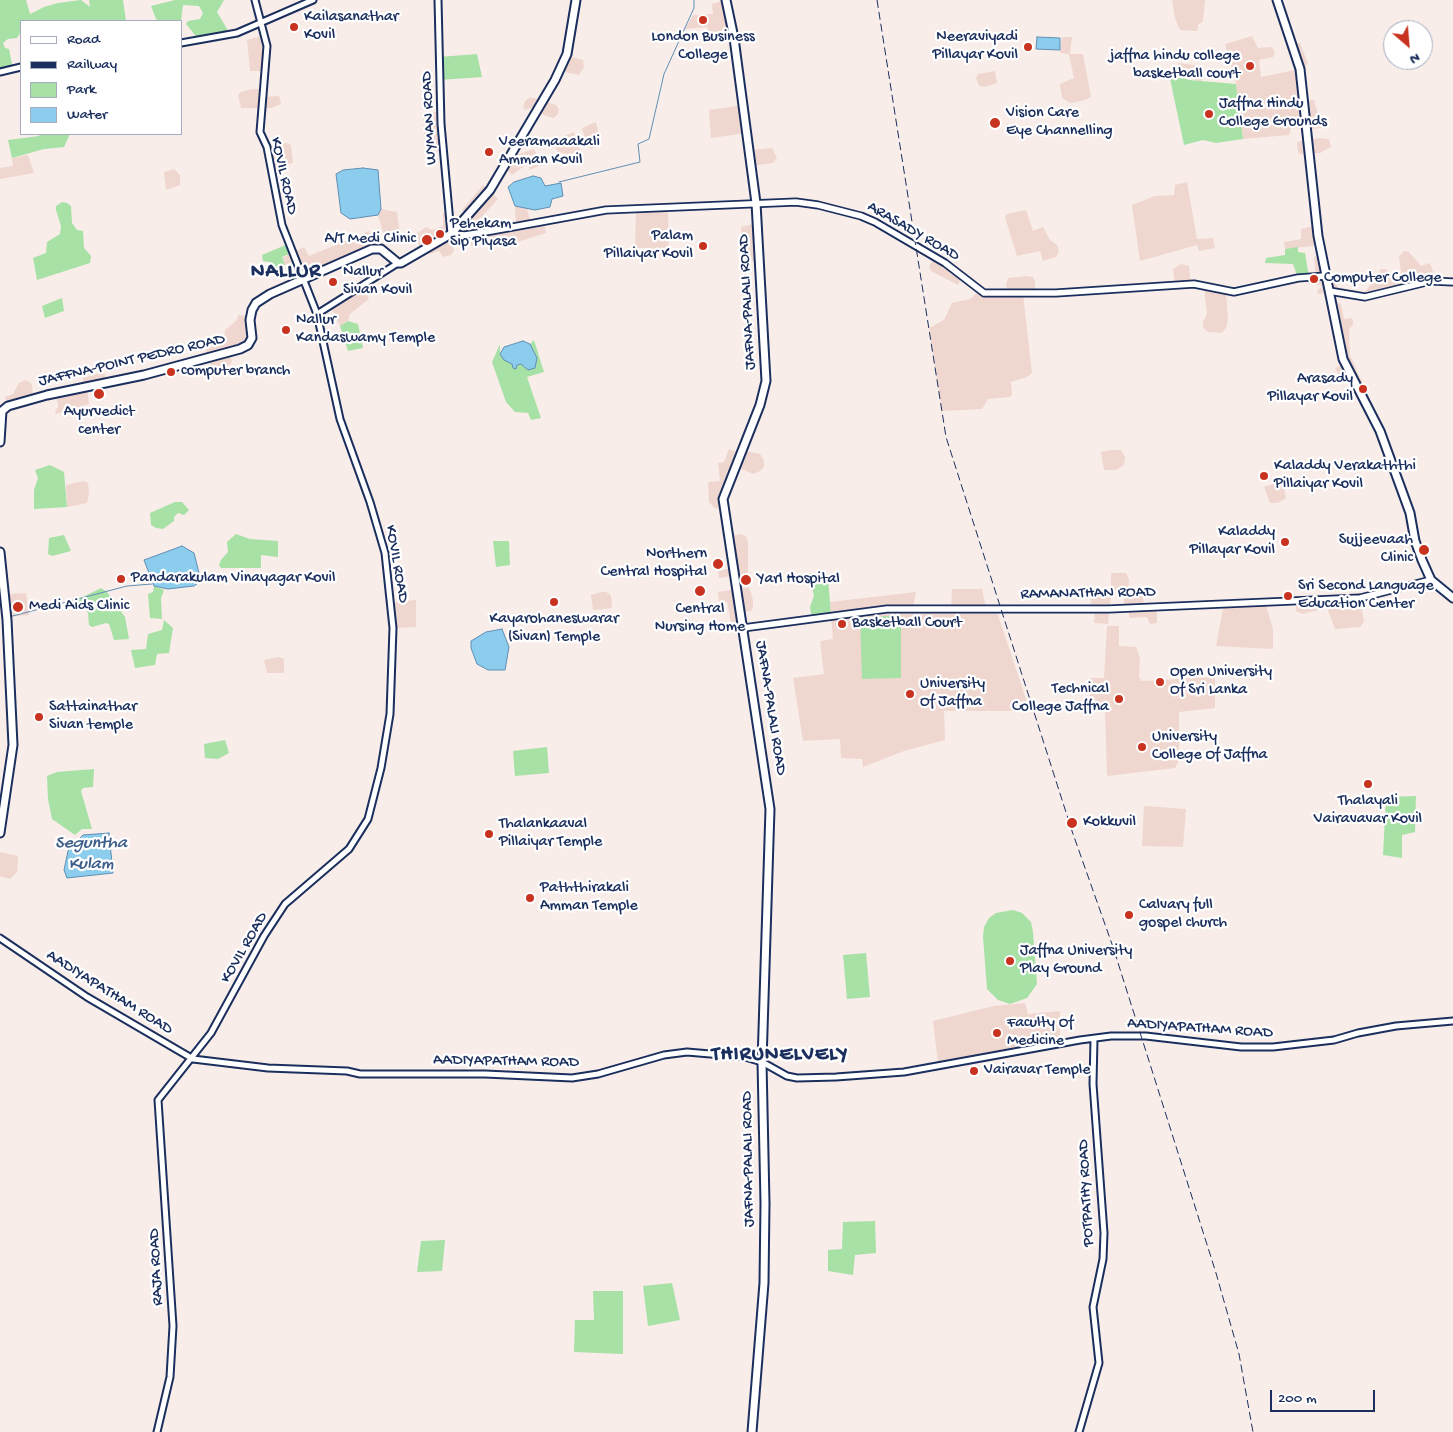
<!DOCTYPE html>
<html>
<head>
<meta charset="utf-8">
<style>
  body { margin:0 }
  #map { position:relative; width:1453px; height:1432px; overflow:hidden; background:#f8ede9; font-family:"Gochi Hand",sans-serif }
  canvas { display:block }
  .legend { position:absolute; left:20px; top:20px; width:162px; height:115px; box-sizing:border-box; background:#fff; border:1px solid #a4acbf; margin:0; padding:6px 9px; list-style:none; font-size:15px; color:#1b2f5e }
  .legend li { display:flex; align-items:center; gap:10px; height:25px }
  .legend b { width:25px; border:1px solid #a4acbf }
  .north { position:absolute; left:1383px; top:20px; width:50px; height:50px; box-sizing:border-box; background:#fff; border:1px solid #a4acbf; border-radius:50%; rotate:153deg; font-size:14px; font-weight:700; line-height:20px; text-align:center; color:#1b2f5e }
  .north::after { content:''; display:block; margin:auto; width:18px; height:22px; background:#c8321e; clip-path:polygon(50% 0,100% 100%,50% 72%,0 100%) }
  .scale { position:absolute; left:1270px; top:1390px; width:105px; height:22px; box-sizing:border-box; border:2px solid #1b2f5e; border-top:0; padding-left:6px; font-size:15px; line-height:18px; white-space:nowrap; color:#1b2f5e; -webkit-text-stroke:4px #fff; paint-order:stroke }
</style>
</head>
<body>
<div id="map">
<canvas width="1453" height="1432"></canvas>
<ul class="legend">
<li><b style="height:6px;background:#fff"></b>Road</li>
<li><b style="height:6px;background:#1b2f5e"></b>Railway</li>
<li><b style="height:14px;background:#a7e1a6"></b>Park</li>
<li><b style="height:14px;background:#8ccded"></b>Water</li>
</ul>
<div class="north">N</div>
<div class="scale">200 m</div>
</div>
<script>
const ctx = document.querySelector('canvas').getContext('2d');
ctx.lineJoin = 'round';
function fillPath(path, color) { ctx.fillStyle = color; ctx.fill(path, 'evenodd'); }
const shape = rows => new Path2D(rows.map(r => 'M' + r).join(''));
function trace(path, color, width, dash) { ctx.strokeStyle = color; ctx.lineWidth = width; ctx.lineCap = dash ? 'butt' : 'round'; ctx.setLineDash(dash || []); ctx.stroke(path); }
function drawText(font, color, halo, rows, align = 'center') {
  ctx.font = font + ' "Gochi Hand",sans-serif'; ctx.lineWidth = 4.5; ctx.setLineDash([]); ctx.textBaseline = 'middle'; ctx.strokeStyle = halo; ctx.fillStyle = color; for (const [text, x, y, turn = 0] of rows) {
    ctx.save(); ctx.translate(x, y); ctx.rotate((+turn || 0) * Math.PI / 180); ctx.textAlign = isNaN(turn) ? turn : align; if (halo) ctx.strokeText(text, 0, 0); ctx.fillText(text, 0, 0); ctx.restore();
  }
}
fillPath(shape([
  [726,0,734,38,711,42,707,27,685,29,693,15,713,14,712,4],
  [1172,0,1205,0,1203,21,1198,25,1197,31,1180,30,1175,18],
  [265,35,265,71,250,71,247,40],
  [1252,36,1258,48,1272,47,1275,53,1273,57,1259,60,1261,77,1300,69,1292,45,1300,43,1308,64,1300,69,1305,101,1314,100,1322,128,1308,129,1291,128,1289,135,1243,139,1236,84,1225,44],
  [1062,37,1072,37,1070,54,1083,54,1091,97,1085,100,1070,103,1062,98,1060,84,1074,78,1069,54,1060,53],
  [567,56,583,60,584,67,579,75,560,71],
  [1178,63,1202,66,1202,82,1174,74],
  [995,71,997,83,984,87,979,86,976,78,978,74],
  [252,89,264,89,263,97,279,96,281,104,272,108,241,108,238,95,241,92],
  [530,97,556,105,559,109,558,114,554,118,546,116,537,112,536,106,525,110,523,107,525,101],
  [744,105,747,133,711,138,709,110],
  [427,112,440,112,443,151,425,152,423,115],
  [596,122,601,145,591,149,587,145,582,128],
  [574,132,580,151,568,154,558,153,553,141],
  [1319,138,1329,139,1331,147,1320,153,1299,154,1298,151,1297,142],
  [286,143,291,145,293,163,270,169,267,147],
  [772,148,777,158,773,163,752,166,750,150],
  [534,149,541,162,539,166,530,170,527,164,512,175,504,167,510,157],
  [28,155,34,173,0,179,0,168,13,166,12,158],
  [174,169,180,175,180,185,166,190,164,172],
  [1187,182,1197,239,1213,238,1215,248,1199,251,1197,245,1140,261,1132,205,1155,196,1174,195,1175,185],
  [483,185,498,199,466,234,516,226,515,206,527,209,531,223,543,220,546,233,505,246,504,242,471,246,465,241,459,242,451,234,447,237,453,245,454,251,451,255,443,257,439,251,430,254,426,249,421,252,416,234,426,227,432,230,443,226,443,213,450,212,451,233,469,214,462,210],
  [381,209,397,212,400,235,399,239,386,242,378,215],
  [668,209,669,254,652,255,651,248,635,248,636,211],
  [1026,210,1033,231,1043,227,1050,240,1057,245,1059,251,1056,257,1043,261,1040,251,1017,256,1005,217,1007,214],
  [757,223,760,260,749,262,742,241,741,227],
  [1317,225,1320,245,1285,249,1284,242,1301,239,1301,229],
  [369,231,376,248,303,279,294,261,285,265,282,258,304,247,309,256],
  [1404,251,1409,252,1421,266,1430,263,1436,280,1365,297,1365,292,1371,284,1380,280,1378,273,1381,269,1386,269,1392,276,1401,272,1399,257],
  [1321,255,1325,276,1334,277,1339,291,1318,294,1317,290,1321,288,1321,285,1309,284,1309,277,1316,277,1314,257],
  [935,257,962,277,958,285,931,271,929,266],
  [1181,264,1189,266,1191,285,1175,285,1173,269],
  [1027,276,1033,277,1035,281,1035,293,1023,294,1032,373,1027,377,1011,382,1012,394,1010,397,988,399,982,409,942,411,929,328,944,320,952,303,970,299,979,291,1008,292,1006,285,1008,278],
  [363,286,369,299,350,314,348,321,340,326,330,306],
  [1204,286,1226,291,1228,319,1226,328,1222,333,1208,332,1203,328,1203,322,1207,314],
  [1337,302,1341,304,1344,319,1351,318,1353,320,1353,325,1349,329,1350,355,1362,382,1356,386,1349,372,1339,375,1335,368,1345,364,1331,303],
  [238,315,250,316,251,341,228,352,232,361,230,365,214,369,210,365,206,349,223,343,225,330,237,320],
  [99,373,105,374,106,383,99,385,104,400,99,401,93,386,87,388,89,404,56,414,55,410,58,408,58,404,55,394,82,389,83,378],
  [26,380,32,384,33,399,8,406,5,397,13,394,19,383],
  [729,449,740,453,742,450,760,454,764,460,764,467,760,471,753,474,735,466,724,507,715,509,709,502,708,482,720,481,718,463,724,462],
  [1111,450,1121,450,1125,457,1124,465,1116,470,1104,470,1101,452],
  [84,481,88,483,89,493,87,503,67,507,66,485],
  [1283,481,1286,498,1278,503,1270,503,1264,487],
  [740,534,746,536,748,542,748,573,719,578,718,571,732,568,728,537],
  [1111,573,1126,573,1129,579,1128,594,1142,595,1145,607,1157,607,1157,623,1150,624,1147,617,1129,618,1129,608,1124,608,1124,595,1111,594,1108,624,1094,623,1095,609,1090,608,1091,597,1097,593,1111,594],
  [749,587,753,600,753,607,751,611,740,612,742,621,731,623,727,602,719,602,718,592],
  [952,589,982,589,986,608,951,609],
  [601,592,606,592,611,595,612,608,593,610,591,595],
  [916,592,913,608,831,615,830,602],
  [26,593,29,615,7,617,5,594],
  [1360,598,1364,622,1360,627,1335,629,1327,608,1302,614,1296,611,1296,600],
  [416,600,416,627,393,628,390,603],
  [1265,602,1273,629,1273,649,1216,646,1224,604],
  [997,612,1030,711,944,711,945,740,904,751,863,767,862,759,841,758,840,739,803,741,793,678,824,674,820,641,833,639,831,618,876,613],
  [1107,626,1119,626,1119,646,1136,647,1140,659,1139,676,1141,681,1215,677,1215,708,1179,712,1179,760,1175,768,1107,776,1105,710,1089,712,1090,678,1104,678],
  [279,657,284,659,284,673,267,673,264,660],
  [1144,806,1186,809,1183,847,1142,846],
  [0,852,18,856,17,872,10,879,0,876],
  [1025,1003,1028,1014,1060,1011,1060,1039,938,1063,933,1021,994,1006]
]), '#efd7cf');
fillPath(shape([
  [0,0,26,0,30,14,44,7,58,3,81,0,90,7,89,0,123,0,126,21,21,21,21,32,17,38,8,39,3,43,5,48,9,49,13,69,0,72],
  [175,0,224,0,217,12,230,34,199,40,186,24,188,21,200,19,203,13,199,6,183,5,181,21,159,21,156,19,151,6],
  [477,54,482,77,440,80,439,57],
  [1168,69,1189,80,1236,84,1243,139,1216,143,1203,140,1184,145],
  [40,134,70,134,64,147,44,149,12,158,8,140,39,136],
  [62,202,67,203,71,206,72,223,77,230,83,231,84,248,91,256,90,263,37,280,33,258,46,253,47,242,60,234,61,226,56,210,56,206],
  [288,244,292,253,282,257,285,265,273,271,269,262,263,261,262,255],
  [1298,247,1298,252,1305,253,1309,277,1298,278,1293,264,1265,263,1266,258,1285,255,1285,249],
  [62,298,64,311,45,318,42,306],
  [348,321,358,324,363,348,348,351,340,326],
  [534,340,544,372,527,377,541,418,531,420,528,413,515,412,506,402,492,362,500,344,500,354,505,360,517,365,521,364,525,367,535,368,537,358,530,344],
  [50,465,64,472,67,507,34,509,34,490,38,478,35,470],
  [175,502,182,502,189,510,184,515,178,513,174,517,174,521,163,529,156,528,151,525,150,513],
  [236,534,250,539,278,541,278,557,261,555,261,568,221,568,219,565,221,560,228,552,227,542],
  [64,535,71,551,52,556,48,554,49,538],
  [493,541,509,541,510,565,496,567],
  [811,573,814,579,828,578,831,615,812,618,810,607,814,596,811,582,794,584,793,576],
  [154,586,164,590,161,598,162,619,150,618,148,594,153,592],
  [101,588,107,592,125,617,129,639,114,640,109,624,106,623,92,627,89,625,88,613,86,610,75,610,71,607,75,601],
  [901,615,901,678,862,679,860,618],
  [164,620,173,628,169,653,157,654,155,665,135,668,131,650,146,649,148,634,162,630],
  [225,740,229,753,218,759,205,758,204,744],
  [547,747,549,773,515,776,513,751],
  [94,769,93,787,83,788,81,791,92,829,82,829,75,835,52,819,48,799,47,776,57,772],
  [1416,796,1415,832,1402,835,1402,858,1383,855,1386,797],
  [1013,910,1022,913,1031,922,1033,932,1037,984,1027,998,1010,1004,998,1000,987,989,983,937,984,927,989,918,996,913],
  [866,953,870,997,847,999,843,955],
  [875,1221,876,1253,855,1255,853,1275,828,1271,828,1250,842,1249,843,1222],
  [445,1240,442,1271,417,1272,421,1241],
  [672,1283,680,1320,648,1326,643,1286],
  [593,1291,623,1291,623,1354,574,1352,575,1320,594,1320]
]), '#a7e1a6');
const water = shape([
  [1037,37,1060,38,1060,50,1036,49,1037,37],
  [363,168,378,170,381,209,378,215,350,219,341,213,336,174,343,170,363,168],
  [533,176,541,178,545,186,561,183,563,196,552,199,550,207,535,210,515,206,508,187,514,182,533,176],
  [523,341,530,344,537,358,535,368,528,370,521,364,517,365,516,369,513,368,512,364,504,360,500,354,504,347,523,341],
  [182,546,194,553,201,581,194,586,168,589,154,586,144,560,182,546],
  [502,629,509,647,505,670,488,670,477,664,471,648,471,641,486,632,502,629],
  [109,833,113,873,67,878,64,870,68,851,83,835,109,833]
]);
fillPath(water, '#8ccded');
trace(water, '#5f8eb4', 1);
trace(shape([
  [559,182,640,162,638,144,649,139,664,74,694,8,694,0],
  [9,617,127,586,152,584]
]), '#5f8eb4', 1);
const tertiary = shape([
  [438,0,441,124,451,234],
  [181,43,237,33,313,0],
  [0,72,21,67],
  [317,314,398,263],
  [0,938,87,997,193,1059,268,1068,347,1071,360,1074,485,1074,572,1078,598,1074,664,1055,687,1052,745,1057,762,1062,787,1076,797,1078,836,1077,904,1072,1080,1040,1111,1036,1146,1036,1241,1047,1273,1047,1334,1040,1358,1033,1396,1026,1453,1021],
  [157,1432,170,1377,173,1326,158,1100,211,1033,264,936,285,904,349,849,368,819,381,768,390,714,393,628,385,553,370,502,340,419,317,314,282,225,267,147,260,132,267,46,255,0],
  [1079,1432,1099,1363,1093,1307,1103,1259,1104,1233,1093,1084,1094,1039]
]);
const secondary = shape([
  [451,234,465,235,491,231,606,210,796,202,818,205,861,216,875,222,945,263,984,293,1056,293,1194,284,1234,292,1298,278,1325,276],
  [1329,291,1365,297,1431,281,1453,282],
  [743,628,887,609,1109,609,1360,598,1431,580]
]);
const primary = shape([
  [726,0,734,38,756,203,766,381,760,405,723,499,770,809,762,1062,765,1203,764,1283,752,1432],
  [1277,0,1300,69,1318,236,1343,359,1380,431,1410,513,1415,541,1422,560,1431,580,1453,598],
  [0,442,2,411,8,406,47,395,144,375,240,349,248,345,252,338,250,320,252,310,256,303,270,294,372,249,381,249,398,263,401,263,451,234,490,190,555,80,567,54,576,0],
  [0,552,7,620,13,745,0,833]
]);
trace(tertiary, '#1b2f5e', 9);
trace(secondary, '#1b2f5e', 9);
trace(primary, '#1b2f5e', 11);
trace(tertiary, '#fff', 5);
trace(secondary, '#fff', 5.5);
trace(primary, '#fff', 7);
trace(shape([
  [877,0,946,437,1072,831,1113,947,1216,1273,1239,1354,1253,1432]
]), '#1b2f5e', 1, [8, 4]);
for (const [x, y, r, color] of [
  [703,20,5,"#c8321e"],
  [294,27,5,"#c8321e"],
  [1028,47,5,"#c8321e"],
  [1250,66,5,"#c8321e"],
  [1209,114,5,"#c8321e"],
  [995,123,6,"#c8321e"],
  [489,152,5,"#c8321e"],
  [440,234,5,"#c8321e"],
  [427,240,6,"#c8321e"],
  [703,246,5,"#c8321e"],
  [1314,279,5,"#c8321e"],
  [333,282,5,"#c8321e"],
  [286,330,5,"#c8321e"],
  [171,372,5,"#c8321e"],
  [1363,389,5,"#c8321e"],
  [99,394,6,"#c8321e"],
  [1264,476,5,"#c8321e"],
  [1285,542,5,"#c8321e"],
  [1424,550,6,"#c8321e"],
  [718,564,6,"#c8321e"],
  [121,579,5,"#c8321e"],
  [746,580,6,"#c8321e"],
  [700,591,6,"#c8321e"],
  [1288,596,5,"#c8321e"],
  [554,602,5,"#c8321e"],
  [18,607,6,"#c8321e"],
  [842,624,5,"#c8321e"],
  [1160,682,5,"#c8321e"],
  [910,694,5,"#c8321e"],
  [1119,699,5,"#c8321e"],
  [39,717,5,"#c8321e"],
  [1142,747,5,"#c8321e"],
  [1368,784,5,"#c8321e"],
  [1072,823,6,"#c8321e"],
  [489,834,5,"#c8321e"],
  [530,898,5,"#c8321e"],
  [1129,915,5,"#c8321e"],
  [1010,961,5,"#c8321e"],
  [997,1033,5,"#c8321e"],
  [974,1071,5,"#c8321e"]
]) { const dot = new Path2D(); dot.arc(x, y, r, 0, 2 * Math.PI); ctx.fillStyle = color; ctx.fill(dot); trace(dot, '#fff', 2); }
drawText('16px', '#1b2f5e', '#fff', [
  ["Kailasanathar",304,18],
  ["Kovil",304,36],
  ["London Business",703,38,"center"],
  ["College",703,56,"center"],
  ["Neeraviyadi",1018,38,"right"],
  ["Pillayar Kovil",1018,56,"right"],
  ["jaffna hindu college",1240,57,"right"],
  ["basketball court",1240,75,"right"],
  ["Jaffna Hindu",1219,105],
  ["College Grounds",1219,123],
  ["Vision Care",1006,114],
  ["Eye Channelling",1006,132],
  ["Veeramaaakali",499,143],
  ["Amman Kovil",499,161],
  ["Pehekam",450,225],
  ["Sip Piyasa",450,243],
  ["Palam",693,237,"right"],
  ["Pillaiyar Kovil",693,255,"right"],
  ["A/T Medi Clinic",416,240,"right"],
  ["Nallur",343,273],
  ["Sivan Kovil",343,291],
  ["Computer College",1324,279],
  ["Nallur",296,321],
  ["Kandaswamy Temple",296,339],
  ["computer branch",181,372],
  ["Arasady",1353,380,"right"],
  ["Pillayar Kovil",1353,398,"right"],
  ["Ayurvedict",99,413,"center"],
  ["center",99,431,"center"],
  ["Kaladdy Verakaththi",1274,467],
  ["Pillaiyar Kovil",1274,485],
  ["Kaladdy",1275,533,"right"],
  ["Pillayar Kovil",1275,551,"right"],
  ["Sujjeevaah",1413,541,"right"],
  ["Clinic",1413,559,"right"],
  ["Northern",707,555,"right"],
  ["Central Hospital",707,573,"right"],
  ["Pandarakulam Vinayagar Kovil",131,579],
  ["Yarl Hospital",757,580],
  ["Sri Second Language",1298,587],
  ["Education Center",1298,605],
  ["Medi Aids Clinic",29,607],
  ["Central",700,610,"center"],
  ["Nursing Home",700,628,"center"],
  ["Kayarohaneswarar",554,620,"center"],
  ["(Sivan) Temple",554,638,"center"],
  ["Basketball Court",852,624],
  ["Open University",1170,673],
  ["Of Sri Lanka",1170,691],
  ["University",920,685],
  ["Of Jaffna",920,703],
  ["Technical",1109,690,"right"],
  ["College Jaffna",1109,708,"right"],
  ["Sattainathar",49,708],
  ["Sivan temple",49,726],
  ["University",1152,738],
  ["College Of Jaffna",1152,756],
  ["Thalayali",1368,802,"center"],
  ["Vairavavar Kovil",1368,820,"center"],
  ["Kokkuvil",1083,823],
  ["Thalankaaval",499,825],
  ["Pillaiyar Temple",499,843],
  ["Paththirakali",540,889],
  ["Amman Temple",540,907],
  ["Calvary full",1139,906],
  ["gospel church",1139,924],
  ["Jaffna University",1020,952],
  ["Play Ground",1020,970],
  ["Faculty Of",1007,1024],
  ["Medicine",1007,1042],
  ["Vairavar Temple",984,1071]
], 'left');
drawText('16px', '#1b2f5e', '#fff', [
  ["WYMAN ROAD",430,118,-93],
  ["KOVIL ROAD",283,176,77],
  ["ARASADY ROAD",913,232,30],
  ["JAFNA-PALALI ROAD",748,302,-93],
  ["JAFFNA-POINT PEDRO ROAD",132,361,-13],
  ["KOVIL ROAD",396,564,80],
  ["RAMANATHAN ROAD",1088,594,-1],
  ["JAFNA-PALALI ROAD",770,708,81],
  ["KOVIL ROAD",245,948,-60],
  ["AADIYAPATHAM ROAD",109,993,32],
  ["AADIYAPATHAM ROAD",1200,1029,4],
  ["AADIYAPATHAM ROAD",506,1062,1],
  ["JAFNA-PALALI ROAD",749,1159,-91],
  ["POTPATHY ROAD",1087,1193,-93],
  ["RAJA ROAD",157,1267,-93]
]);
drawText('italic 18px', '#3d5e89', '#fff', [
  ["Seguntha",91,844],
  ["Kulam",91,865]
]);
ctx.letterSpacing = '1px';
drawText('bold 21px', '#1b2f5e', '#fff', [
  ["NALLUR",286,273],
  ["THIRUNELVELY",780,1056]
]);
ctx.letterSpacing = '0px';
</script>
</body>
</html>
